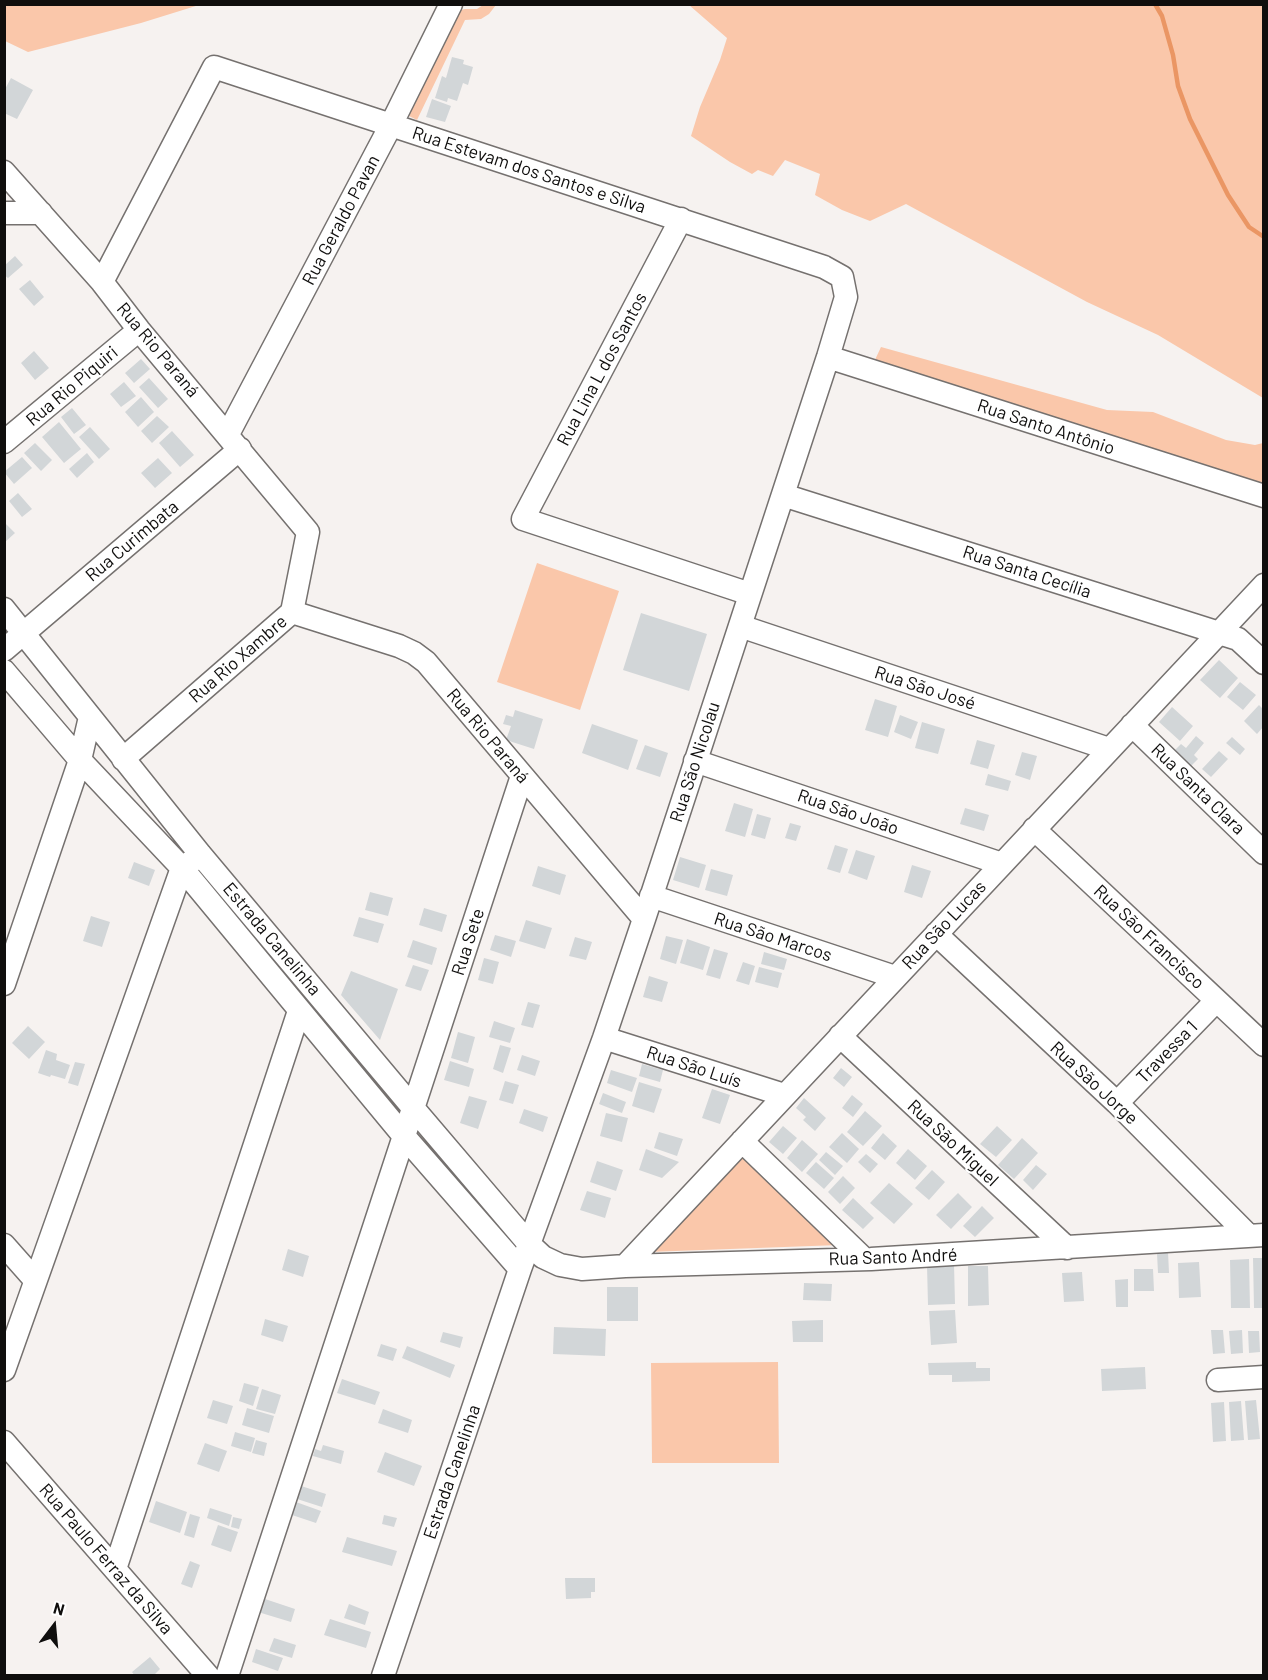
<!DOCTYPE html>
<html>
<head>
<meta charset="utf-8">
<style>
  body { margin:0 }
  #map { position:relative; width:1268px; height:1680px; overflow:hidden; background:#f6f2f0; font-family:Barlow,sans-serif }
  canvas { display:block }
  .frame { position:absolute; inset:0; border:6px solid #0f0e0d; pointer-events:none }
  .north { position:absolute; left:24px; top:1596px; width:60px; height:60px; -webkit-text-stroke:4px #fff; paint-order:stroke; rotate:16deg; font-size:16px; font-weight:700; line-height:24px; text-align:center; color:#0f0e0d }
  .north::after { content:''; display:block; margin:auto; width:21px; height:27px; background:#0f0e0d; clip-path:polygon(50% 0,100% 100%,50% 72%,0 100%) }
</style>
</head>
<body>
<div id="map">
<canvas width="1268" height="1680"></canvas>
<div class="frame"></div>
<div class="north">N</div>
</div>
<script>
const ctx = document.querySelector('canvas').getContext('2d');
ctx.lineJoin = 'round';
function fillPath(path, color) { ctx.fillStyle = color; ctx.fill(path, 'evenodd'); }
const shape = rows => new Path2D(rows.map(r => 'M' + r).join(''));
function trace(path, color, width, dash) { ctx.strokeStyle = color; ctx.lineWidth = width; ctx.lineCap = dash ? 'butt' : 'round'; ctx.setLineDash(dash || []); ctx.stroke(path); }
function drawText(font, color, halo, rows, align = 'center') {
  ctx.font = font + ' Barlow,sans-serif'; ctx.lineWidth = 4.5; ctx.setLineDash([]); ctx.textBaseline = 'middle'; ctx.strokeStyle = halo; ctx.fillStyle = color; for (const [text, x, y, turn = 0] of rows) {
    ctx.save(); ctx.translate(x, y); ctx.rotate((+turn || 0) * Math.PI / 180); ctx.textAlign = isNaN(turn) ? turn : align; if (halo) ctx.strokeText(text, 0, 0); ctx.fillText(text, 0, 0); ctx.restore();
  }
}
fillPath(shape([
  [5,4,199,4,199,5,141,23,28,52,5,41],
  [483,5,496,5,489,14,481,19,465,20,417,120,407,115,458,11,465,9,477,9],
  [689,5,1263,5,1263,398,1158,335,1087,302,906,204,870,221,842,210,815,195,820,174,785,160,773,176,758,170,752,174,730,162,691,136,700,107,720,60,727,38],
  [881,347,1107,410,1153,412,1226,440,1255,445,1263,443,1263,485,874,362],
  [537,563,619,591,580,710,497,682],
  [743,1153,839,1245,648,1252],
  [778,1362,779,1463,652,1463,651,1363]
]), '#fac7aa');
trace(shape([
  [1155,4,1162,16,1173,55,1178,86,1190,119,1228,195,1249,227,1264,237]
]), '#ea9664', 4.5);
fillPath(shape([
  [452,57,464,60,463,64,473,67,468,85,463,83,457,101,448,98,447,102,435,98,442,76,446,78],
  [11,78,33,90,17,119,4,113,4,91],
  [432,99,451,106,445,122,426,117],
  [15,256,23,265,8,278,4,275,4,266],
  [30,280,44,297,34,306,19,289],
  [34,351,49,368,35,380,21,363],
  [141,359,150,369,134,383,125,373],
  [149,378,168,399,158,408,139,387],
  [124,382,136,396,121,407,110,394],
  [141,397,154,412,138,427,125,412],
  [72,408,86,425,74,434,61,417],
  [157,416,169,427,152,443,141,431],
  [59,422,81,449,64,463,42,437],
  [90,427,110,449,99,459,79,437],
  [172,431,194,455,180,467,159,443],
  [35,443,52,460,41,471,24,453],
  [87,453,94,462,77,478,69,469],
  [22,457,32,468,14,484,4,472],
  [158,458,172,473,155,488,141,473],
  [18,493,32,509,22,517,9,501],
  [4,522,15,533,4,543],
  [641,613,707,634,689,691,623,670],
  [1219,660,1238,678,1220,698,1200,680],
  [1240,682,1256,695,1243,710,1227,697],
  [875,699,897,706,888,737,865,730],
  [1259,705,1264,710,1264,726,1257,734,1244,721],
  [1172,707,1193,726,1180,741,1159,722],
  [515,710,543,719,534,749,506,740,511,726,503,724,506,715,513,717],
  [900,715,918,722,911,739,894,732],
  [922,722,945,729,938,754,915,748],
  [592,724,638,740,628,770,582,753],
  [1196,736,1204,743,1194,755,1198,759,1190,767,1173,752,1181,744,1186,748],
  [1232,737,1245,749,1240,755,1226,743],
  [977,740,995,745,988,769,970,764],
  [645,745,668,753,660,777,636,769],
  [1219,751,1228,759,1211,777,1202,769],
  [1022,752,1037,756,1030,780,1015,775],
  [988,774,1011,781,1008,791,985,785],
  [734,803,753,809,745,837,725,831],
  [965,808,989,815,984,831,960,824],
  [757,814,771,818,765,839,751,835],
  [790,823,801,826,796,841,785,838],
  [835,845,848,849,840,873,827,869],
  [856,850,875,856,867,880,848,873],
  [680,857,706,865,699,888,673,880],
  [134,862,155,870,149,886,128,878],
  [912,865,931,871,922,898,904,892],
  [538,866,566,875,560,895,532,886],
  [711,869,733,875,727,896,705,890],
  [370,892,393,898,388,916,365,910],
  [424,908,447,915,442,932,419,925],
  [91,916,110,922,102,947,83,941],
  [359,917,384,924,378,943,353,936],
  [526,920,552,928,545,949,519,941],
  [495,935,516,941,511,957,490,950],
  [666,936,683,940,676,964,660,959],
  [575,937,592,942,586,960,569,956],
  [687,939,710,947,703,970,680,963],
  [413,940,437,948,432,965,407,957],
  [714,949,728,953,720,979,706,975],
  [764,952,787,959,784,970,761,964],
  [484,958,499,962,493,984,478,980],
  [743,962,755,966,749,985,736,981],
  [413,965,429,970,421,991,405,986],
  [759,967,782,973,778,988,755,982],
  [351,971,398,989,380,1040,341,995],
  [649,976,668,982,662,1002,643,997],
  [528,1002,540,1005,533,1028,521,1025],
  [494,1021,515,1028,510,1043,489,1037],
  [28,1026,45,1042,29,1059,12,1043],
  [458,1032,475,1037,468,1063,451,1058],
  [500,1045,511,1048,503,1073,493,1069],
  [46,1050,57,1054,56,1060,70,1065,65,1079,51,1075,50,1077,38,1073],
  [522,1055,540,1061,535,1076,517,1070],
  [450,1061,474,1069,469,1087,444,1080],
  [75,1062,85,1064,78,1086,68,1083],
  [642,1064,663,1070,660,1082,639,1076],
  [841,1068,852,1077,844,1087,833,1078],
  [611,1070,637,1078,632,1092,607,1083],
  [505,1081,519,1085,513,1104,499,1100],
  [639,1082,662,1089,654,1113,632,1106],
  [712,1089,730,1095,720,1124,702,1118],
  [603,1093,626,1102,622,1113,599,1104],
  [852,1095,863,1104,853,1117,842,1108],
  [469,1096,487,1101,478,1129,460,1123],
  [804,1098,826,1118,815,1131,803,1120,806,1117,796,1108],
  [524,1109,548,1117,543,1132,519,1123],
  [865,1111,882,1126,863,1146,847,1132],
  [606,1113,628,1118,622,1142,600,1136],
  [783,1126,797,1138,783,1154,769,1142],
  [997,1126,1012,1140,996,1157,980,1144],
  [659,1132,683,1139,677,1156,654,1148],
  [842,1133,859,1149,847,1163,829,1147],
  [883,1133,897,1146,885,1160,871,1148],
  [1022,1138,1038,1153,1014,1179,998,1165],
  [802,1140,818,1154,802,1172,787,1158],
  [646,1149,679,1162,662,1178,639,1170],
  [908,1149,927,1166,915,1180,896,1163],
  [826,1152,843,1166,835,1175,819,1160],
  [866,1154,878,1164,870,1173,858,1162],
  [597,1161,623,1170,616,1191,590,1182],
  [816,1162,834,1178,824,1189,806,1173],
  [1036,1165,1047,1174,1033,1190,1023,1180],
  [932,1170,945,1182,929,1200,915,1188],
  [843,1176,855,1188,840,1204,828,1192],
  [889,1183,913,1204,894,1224,870,1203],
  [587,1191,611,1198,605,1218,580,1210],
  [958,1193,972,1207,951,1229,936,1215],
  [853,1198,874,1218,863,1229,842,1210],
  [982,1206,994,1218,975,1237,963,1226],
  [288,1249,309,1256,303,1277,282,1270],
  [1168,1252,1169,1273,1158,1273,1157,1253],
  [1253,1258,1264,1258,1264,1308,1254,1308],
  [1249,1259,1250,1308,1231,1308,1230,1260],
  [1199,1262,1201,1297,1179,1298,1178,1263],
  [954,1264,955,1304,928,1305,927,1265],
  [968,1266,988,1266,989,1305,968,1306],
  [1134,1269,1153,1269,1154,1291,1134,1291],
  [1082,1272,1084,1301,1064,1302,1062,1273],
  [1128,1279,1128,1307,1116,1307,1115,1280],
  [804,1283,832,1284,831,1301,803,1300],
  [607,1287,638,1287,638,1321,607,1321],
  [955,1310,957,1343,931,1345,929,1311],
  [265,1319,288,1326,283,1342,261,1335],
  [823,1320,823,1342,793,1342,792,1321],
  [554,1327,606,1329,605,1356,553,1354],
  [1211,1330,1223,1330,1225,1353,1213,1354],
  [1242,1330,1243,1353,1231,1354,1229,1331],
  [1248,1331,1259,1331,1260,1352,1249,1353],
  [443,1332,463,1337,460,1348,440,1342],
  [381,1344,397,1349,393,1361,377,1356],
  [407,1346,455,1365,450,1378,402,1358],
  [976,1362,976,1368,990,1368,990,1381,952,1382,952,1375,929,1375,928,1363],
  [1145,1367,1146,1389,1102,1391,1101,1369],
  [342,1379,380,1392,375,1405,337,1393],
  [244,1383,259,1387,253,1406,239,1401],
  [262,1389,281,1395,275,1414,256,1409],
  [213,1400,233,1406,227,1424,207,1418],
  [1256,1400,1260,1439,1248,1440,1245,1401],
  [1241,1401,1244,1440,1231,1441,1229,1402],
  [1224,1402,1226,1441,1213,1442,1211,1403],
  [247,1408,274,1416,269,1433,242,1425],
  [383,1409,412,1420,408,1433,378,1423],
  [235,1432,255,1438,251,1452,231,1446],
  [256,1440,267,1443,264,1456,252,1453],
  [205,1443,227,1451,219,1472,197,1464],
  [323,1445,344,1451,341,1464,313,1456,315,1449,321,1451],
  [385,1452,422,1466,414,1486,377,1472],
  [298,1485,326,1494,322,1507,294,1498],
  [156,1501,187,1512,180,1533,149,1522],
  [296,1502,321,1511,316,1523,292,1515],
  [210,1508,232,1515,229,1526,207,1518],
  [190,1514,200,1517,194,1538,184,1535],
  [384,1515,397,1518,394,1527,382,1524],
  [233,1517,242,1519,239,1529,231,1527],
  [218,1525,238,1532,231,1552,211,1545],
  [347,1537,397,1551,392,1566,342,1552],
  [190,1561,200,1565,192,1588,181,1584],
  [565,1578,595,1578,595,1592,591,1592,591,1598,566,1599],
  [262,1598,295,1609,291,1622,258,1612],
  [349,1604,369,1612,365,1625,344,1618],
  [330,1619,371,1632,366,1648,324,1635],
  [274,1638,296,1645,292,1658,269,1651],
  [256,1649,283,1658,278,1671,252,1662],
  [150,1657,160,1669,153,1676,135,1676,132,1672]
]), '#d2d6d8');
const minor = shape([
  [4,172,102,282,139,330,308,532,292,612,123,759],
  [4,213,41,213],
  [681,219,523,519,750,594],
  [102,282,214,67,824,267,842,277,846,297,828,357,644,919,604,1038,520,1269,383,1676],
  [828,357,1264,496],
  [228,434,391,125,451,4],
  [4,442,139,330],
  [783,495,1238,639,1264,663],
  [4,609,200,854,414,1109,529,1244,543,1257,560,1265,582,1269,625,1266,871,1259,1264,1235],
  [292,612,399,646,414,653,426,662,644,919],
  [740,626,1109,749],
  [4,650,240,449],
  [4,671,80,760,182,868,403,1135,520,1269],
  [1132,725,1264,853],
  [695,761,1002,864],
  [1034,829,1264,1045],
  [651,896,895,977],
  [936,934,1117,1103,1249,1236],
  [4,984,80,760,90,717],
  [840,1036,1067,1248],
  [604,1038,784,1095],
  [1117,1103,1216,1001],
  [742,1141,863,1258],
  [4,1245,35,1280],
  [625,1266,1264,585],
  [4,1370,182,868,192,861],
  [1218,1380,1264,1377],
  [4,1442,208,1676],
  [115,1569,299,1011],
  [227,1676,522,776]
]);
trace(minor, '#75716f', 25);
trace(minor, '#fff', 22);
drawText('18px', '#0f0e0d', '#fff', [
  ["Rua Estevam dos Santos e Silva",529,170,18],
  ["Rua Geraldo Pavan",341,220,-62],
  ["Rua Rio Paraná",158,350,50],
  ["Rua Lina L dos Santos",602,369,-62],
  ["Rua Rio Piquiri",72,386,-40],
  ["Rua Santo Antônio",1046,427,18],
  ["Rua Curimbata",132,541,-40],
  ["Rua Santa Cecília",1027,572,18],
  ["Rua Rio Xambre",238,659,-41],
  ["Rua São José",925,688,18],
  ["Rua Rio Paraná",488,736,50],
  ["Rua São Nicolau",695,762,-72],
  ["Rua Santa Clara",1198,789,44],
  ["Rua São João",848,812,19],
  ["Rua São Lucas",944,925,-47],
  ["Rua São Marcos",773,937,18],
  ["Rua São Francisco",1149,937,43],
  ["Estrada Canelinha",272,939,50],
  ["Rua Sete",468,942,-72],
  ["Travessa 1",1167,1052,-46],
  ["Rua São Luís",694,1067,18],
  ["Rua São Jorge",1094,1083,43],
  ["Rua São Miguel",953,1143,43],
  ["Rua Santo André",893,1257,-2],
  ["Estrada Canelinha",452,1472,-71],
  ["Rua Paulo Ferraz da Silva",106,1559,49]
]);
</script>
</body>
</html>
